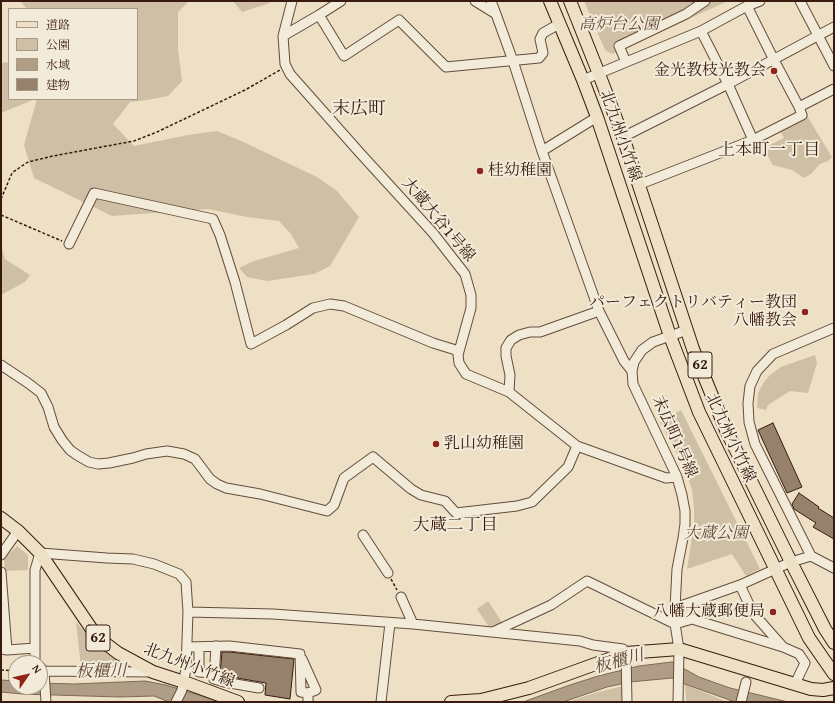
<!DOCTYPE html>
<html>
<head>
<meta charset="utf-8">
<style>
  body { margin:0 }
  #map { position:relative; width:835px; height:703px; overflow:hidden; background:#ede0c4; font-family:"Gentium Book Plus","Noto Serif JP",serif }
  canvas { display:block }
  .frame { position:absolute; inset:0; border:2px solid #381b0e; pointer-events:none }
  .legend { position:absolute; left:8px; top:8px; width:130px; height:92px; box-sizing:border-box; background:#f3ebd9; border:1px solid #a89888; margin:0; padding:5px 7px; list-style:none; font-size:12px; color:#381b0e }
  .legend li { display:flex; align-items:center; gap:8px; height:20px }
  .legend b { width:20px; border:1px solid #a89888 }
  .north { position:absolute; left:8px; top:655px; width:40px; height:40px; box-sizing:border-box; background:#f3ebd9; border:1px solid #a89888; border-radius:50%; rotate:56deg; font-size:11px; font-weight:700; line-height:16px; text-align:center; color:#381b0e }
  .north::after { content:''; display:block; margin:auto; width:14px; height:18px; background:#8f2418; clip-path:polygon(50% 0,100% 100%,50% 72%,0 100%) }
</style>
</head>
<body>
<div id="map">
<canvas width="835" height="703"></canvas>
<div class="frame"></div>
<ul class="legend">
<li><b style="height:5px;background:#ede0c4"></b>道路</li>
<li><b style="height:11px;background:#cebfa5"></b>公園</li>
<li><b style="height:11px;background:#af9d86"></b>水域</li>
<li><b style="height:11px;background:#96816d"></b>建物</li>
</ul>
<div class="north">N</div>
</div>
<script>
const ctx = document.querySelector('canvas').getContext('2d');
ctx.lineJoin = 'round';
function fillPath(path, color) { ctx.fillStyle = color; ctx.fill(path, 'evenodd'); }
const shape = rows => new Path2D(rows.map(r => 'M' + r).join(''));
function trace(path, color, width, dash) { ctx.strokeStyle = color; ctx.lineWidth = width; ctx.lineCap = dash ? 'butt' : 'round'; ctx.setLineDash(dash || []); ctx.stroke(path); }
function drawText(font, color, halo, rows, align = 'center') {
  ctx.font = font + ' "Gentium Book Plus","Noto Serif JP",serif'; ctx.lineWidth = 4; ctx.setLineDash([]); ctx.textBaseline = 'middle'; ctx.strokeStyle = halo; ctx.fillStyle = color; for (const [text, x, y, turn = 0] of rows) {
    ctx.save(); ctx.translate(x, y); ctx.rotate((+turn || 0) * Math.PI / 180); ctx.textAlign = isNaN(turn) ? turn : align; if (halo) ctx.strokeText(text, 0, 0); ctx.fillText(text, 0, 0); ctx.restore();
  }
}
fillPath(shape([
  [20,1,189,1,178,12,178,49,182,81,168,96,147,100,130,102,113,124,134,146,188,135,217,131,239,140,317,177,337,191,359,217,330,266,314,274,267,281,247,277,239,268,251,262,299,248,291,234,279,221,247,217,208,209,112,216,34,178,24,145,37,99,137,99,137,9,27,9],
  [233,1,272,1,267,4,242,12],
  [584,1,728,1,612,54,605,50],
  [9,62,9,99,35,99,1,113,1,63],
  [807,116,832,157,828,161,820,164,811,174,804,178,792,170,773,165,763,148,784,138,778,128],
  [1,245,5,259,30,275,25,282,1,295],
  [815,355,817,363,808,393,790,391,768,405,766,410,757,408,758,393,764,382,770,375,781,367],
  [681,410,760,569,746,576,732,554,687,569,694,525,694,508,692,489,685,470,660,422],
  [17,546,28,555,28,570,5,571,4,559],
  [488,601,503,624,491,630,477,609],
  [76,622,97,646,115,659,117,664,114,666,81,667],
  [685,684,727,702,687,702,686,698],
  [623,686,623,699,620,702,568,702,595,693]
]), '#cebfa5');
const water = shape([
  [672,662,699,677,730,688,788,702,735,702,685,684,672,678,630,682,607,687,563,702,523,702,567,686,598,676,639,666,672,662],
  [1,680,16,681,16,687,40,687,40,683,74,684,145,681,166,685,221,702,169,702,154,696,119,697,22,694,1,692,1,680]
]);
fillPath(water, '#af9d86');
trace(water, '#7f6956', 1);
const building = shape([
  [773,423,802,487,787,493,758,430,773,423],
  [799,493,819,507,818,508,834,518,834,539,813,527,816,523,794,509,792,504,799,493],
  [222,652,229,652,294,659,290,699,265,695,266,683,220,675,222,652]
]);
fillPath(building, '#96816d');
trace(building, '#381b0e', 1);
const minor = shape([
  [292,1,283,36,285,64,290,74,360,153,433,233,465,274,471,295,471,308,458,355,459,363,466,374,509,392,577,446,666,478,677,477],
  [475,1,496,14],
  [491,1,496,14,513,61,542,151,599,311,624,361,632,371],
  [800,1,834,66],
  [747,6,774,60,799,107],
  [319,15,344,56,399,20,446,67,539,58,543,53,540,39,543,33,559,24],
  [701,31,728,84,753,140],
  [283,36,319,15,341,1],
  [626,62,619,46,686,14,705,1],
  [583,80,701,31,747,6,760,1],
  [623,137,728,84,834,27],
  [542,151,597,117],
  [638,185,753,140,802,115,799,107,834,89],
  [69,244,94,193,213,219,220,235,235,282,251,344,286,325,313,308,330,304,344,306,433,343,459,351],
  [834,328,773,354,757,371,750,386,748,403,749,422,755,444,811,556,834,568],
  [1,365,28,383,41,393,48,407,54,427,62,440,70,450,77,455,89,462,98,464,109,463,133,458,146,454,167,451,184,454,195,459,210,479,217,484,226,488,260,494,327,511,334,505,344,478,373,457,411,489,421,495,445,501,456,513,517,506,532,502,568,467,577,446],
  [509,392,510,375,506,356,506,348,511,340,519,335,530,332,540,332,599,311],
  [363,535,388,573],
  [1,555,18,531],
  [1,572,7,650,1,649],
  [740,585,753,613,783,647],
  [401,597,413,624],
  [675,608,740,585,791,562,811,556],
  [495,631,551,605,587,581,675,624,692,619,783,647,799,654,805,663,795,684],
  [216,646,214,679,224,682,259,688],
  [187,647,229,646,300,654,301,692,308,693,308,702],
  [199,647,199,672,214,673],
  [7,650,35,648],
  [302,659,316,690,308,693],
  [35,663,35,570,40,553,107,558,133,559,154,564,179,574,186,582,188,612],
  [40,667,44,671,152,672],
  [40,671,44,671,46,702],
  [176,702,182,690,186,669,188,612,273,614,413,624,580,641,593,645,623,649,626,653,627,702],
  [381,702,390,623],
  [678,702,679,649,675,624,675,608,677,569,683,538,685,524,685,511,682,495,677,477,633,384,632,371,634,362,642,350,653,342,687,330],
  [741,702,746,682]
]);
const major = shape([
  [550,1,583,80,597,117,670,336,699,412,809,638,834,674],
  [570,1,599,74,623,137,693,349,726,430,791,562,825,629,834,643],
  [1,518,18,531,40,553,97,637,118,653,153,672,184,682,238,702],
  [451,702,481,700,529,688,626,653,679,649,811,689,823,690,834,688]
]);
trace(minor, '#654c3c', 11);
trace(major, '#381b0e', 14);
trace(shape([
  [1,199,12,173,19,168,28,162,53,156,134,141,157,132,245,90,280,70],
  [1,215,62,241],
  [391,579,397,590],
  [1,670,16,671]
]), '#381b0e', 1.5, [3, 2]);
trace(minor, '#f3ebd9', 9);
trace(major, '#ede0c4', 12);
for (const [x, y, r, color] of [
  [774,71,4,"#8f2418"],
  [480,171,4,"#8f2418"],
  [805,312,4,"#8f2418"],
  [436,444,4,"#8f2418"],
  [773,612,4,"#8f2418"]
]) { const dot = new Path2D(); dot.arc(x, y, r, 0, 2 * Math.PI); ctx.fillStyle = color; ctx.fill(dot); trace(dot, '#f3ebd9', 1.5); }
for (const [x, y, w] of [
  [700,365,24],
  [98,638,24]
]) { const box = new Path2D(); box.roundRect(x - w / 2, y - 13, w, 26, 3); ctx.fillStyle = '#f3ebd9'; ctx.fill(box); trace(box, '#381b0e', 1); }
drawText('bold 15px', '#381b0e', null, [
  ["62",700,365],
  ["62",98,638]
]);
drawText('italic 16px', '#654c3b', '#f3ebd9', [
  ["高炉台公園",619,25],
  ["大蔵公園",716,534]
]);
drawText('16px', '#381b0e', '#f3ebd9', [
  ["金光教枝光教会",766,71],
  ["桂幼稚園",488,171,"left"],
  ["パーフェクトリバティー教団",797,303],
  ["八幡教会",797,321],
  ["乳山幼稚園",444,444,"left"],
  ["八幡大蔵郵便局",765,612]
], 'right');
drawText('16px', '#381b0e', '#f3ebd9', [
  ["北九州小竹線",620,136,71],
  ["大蔵大谷1号線",438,220,50],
  ["末広町1号線",674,437,66],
  ["北九州小竹線",730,438,65],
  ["北九州小竹線",189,666,21]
]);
drawText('17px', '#381b0e', '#f3ebd9', [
  ["上本町一丁目",769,151],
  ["大蔵二丁目",455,526]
]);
drawText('italic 17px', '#624838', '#f3ebd9', [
  ["板櫃川",619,662,-15],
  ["板櫃川",101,672,-1]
]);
drawText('18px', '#381b0e', '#f3ebd9', [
  ["末広町",359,109]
]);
</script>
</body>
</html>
